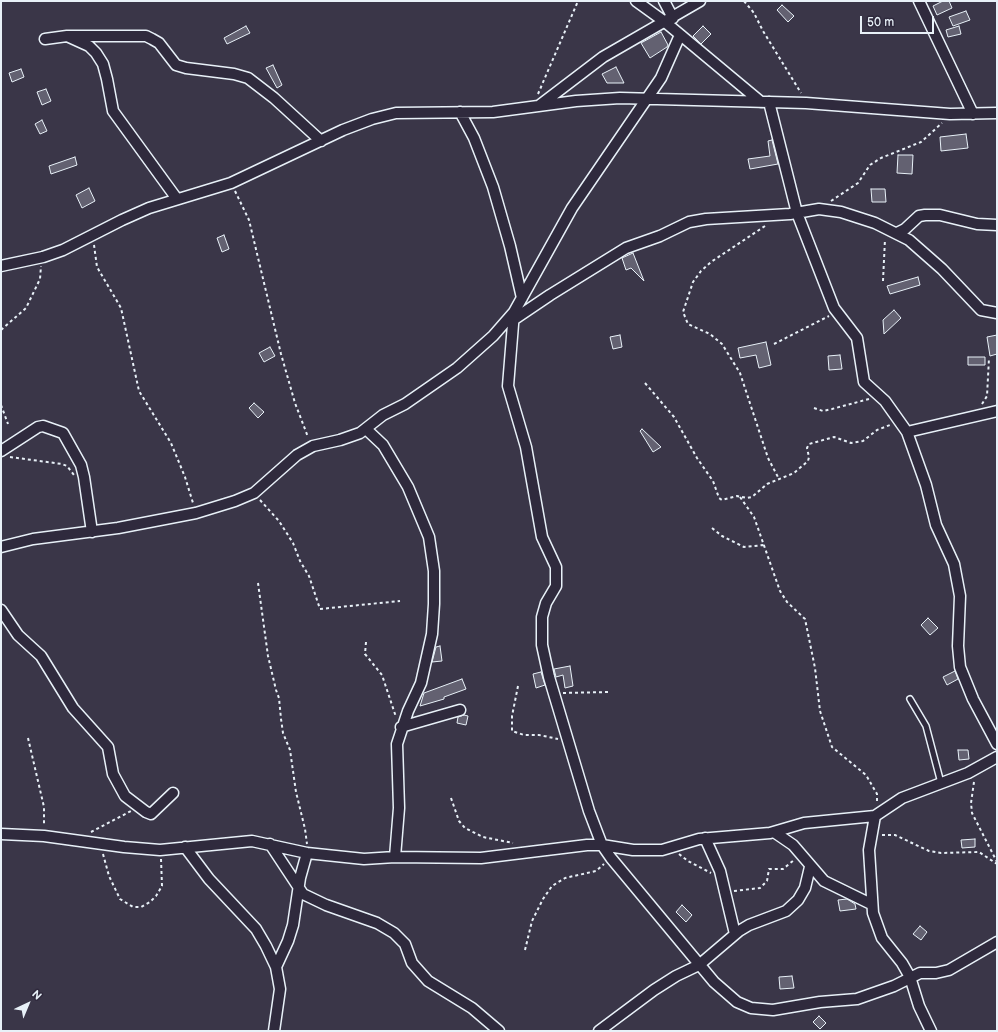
<!DOCTYPE html>
<html>
<head>
<meta charset="utf-8">
<style>
  body { margin:0 }
  #map { position:relative; width:998px; height:1032px; overflow:hidden; background:#3a3648; font-family:"Balsamiq Sans",sans-serif }
  canvas { display:block }
  .frame { position:absolute; inset:0; border:2px solid #e8f1f8; pointer-events:none }
  .north { position:absolute; left:8px; top:984px; width:40px; height:40px; -webkit-text-stroke:3px #2f2a3d; paint-order:stroke; rotate:44deg; font-size:11px; font-weight:700; line-height:16px; text-align:center; color:#e8f1f8 }
  .north::after { content:''; display:block; margin:auto; width:14px; height:18px; background:#e8f1f8; clip-path:polygon(50% 0,100% 100%,50% 72%,0 100%) }
  .scale { position:absolute; left:860px; top:16px; width:74px; height:18px; box-sizing:border-box; border:2px solid #e8f1f8; border-top:0; padding-left:5px; font-size:12px; line-height:14px; white-space:nowrap; color:#e8f1f8; -webkit-text-stroke:3px #2f2a3d; paint-order:stroke }
</style>
</head>
<body>
<div id="map">
<canvas width="998" height="1032"></canvas>
<div class="frame"></div>
<div class="north">N</div>
<div class="scale">50 m</div>
</div>
<script>
const ctx = document.querySelector('canvas').getContext('2d');
ctx.lineJoin = 'round';
function fillPath(path, color) { ctx.fillStyle = color; ctx.fill(path, 'evenodd'); }
const shape = rows => new Path2D(rows.map(r => 'M' + r).join(''));
function trace(path, color, width, dash) { ctx.strokeStyle = color; ctx.lineWidth = width; ctx.lineCap = dash ? 'butt' : 'round'; ctx.setLineDash(dash || []); ctx.stroke(path); }
const building = shape([
  [943,1,949,1,952,8,937,15,933,6,943,1],
  [782,5,794,16,788,22,777,10,782,5],
  [966,11,970,20,953,26,949,17,966,11],
  [246,26,250,33,227,44,224,38,246,26],
  [703,26,711,34,701,44,693,36,703,26],
  [959,26,961,34,948,37,946,30,959,26],
  [661,32,668,45,667,47,650,58,641,43,661,32],
  [273,65,282,85,277,88,266,68,273,65],
  [616,67,624,83,607,83,602,74,616,67],
  [21,69,24,77,12,82,9,73,21,69],
  [46,89,51,101,42,105,37,92,46,89],
  [42,120,47,131,40,134,35,124,42,120],
  [966,134,968,148,941,151,940,137,966,134],
  [772,140,778,164,750,169,748,159,770,156,768,141,772,140],
  [898,155,913,155,912,174,897,173,898,155],
  [75,157,77,165,51,174,49,166,75,157],
  [89,188,95,201,82,208,76,195,89,188],
  [871,189,885,189,886,202,872,202,871,189],
  [224,235,229,249,222,252,217,238,224,235],
  [633,253,644,281,631,268,626,270,622,258,633,253],
  [918,277,920,285,890,294,887,286,918,277],
  [894,310,901,318,884,334,883,320,894,310],
  [620,335,622,347,613,349,610,337,620,335],
  [997,335,997,354,990,356,987,337,997,335],
  [766,342,771,365,759,368,756,355,740,358,738,348,766,342],
  [270,347,275,356,264,362,259,353,270,347],
  [840,355,842,369,829,370,828,356,840,355],
  [968,357,985,357,985,365,968,365,968,357],
  [254,403,264,412,258,418,249,408,254,403],
  [642,429,661,447,653,452,640,431,642,429],
  [928,618,938,628,930,635,921,625,928,618],
  [440,646,442,661,432,662,436,647,440,646],
  [570,666,573,686,565,688,563,675,556,677,554,669,570,666],
  [955,671,958,679,947,685,943,677,955,671],
  [541,672,545,685,536,688,533,674,541,672],
  [462,679,466,689,444,697,444,699,420,706,424,693,462,679],
  [464,715,468,716,466,725,457,723,458,717,464,715],
  [958,750,968,750,969,759,959,760,958,750],
  [975,839,975,847,962,848,961,840,975,839],
  [847,899,855,904,856,909,840,911,838,900,847,899],
  [682,905,692,915,686,922,676,912,682,905],
  [920,926,927,932,921,940,913,934,920,926],
  [792,976,794,988,780,989,779,977,792,976],
  [819,1016,826,1023,820,1029,813,1022,819,1016]
]);
fillPath(building, '#636171');
trace(building, '#e8f1f8', 1);
const service = shape([
  [910,699,926,726,941,783]
]);
const minor = shape([
  [636,1,665,22,761,102],
  [664,1,673,18],
  [919,1,973,114],
  [67,36,146,36,152,39,159,43,176,65,186,68,234,74,248,78,274,98,321,141],
  [45,39,67,36,89,46,96,53,103,64,107,79,113,111,177,199],
  [769,102,797,213,834,308,857,338,864,382,885,401,907,432,926,485,936,525,954,564,960,596,958,646,960,667,973,699,997,744],
  [540,105,603,57,700,1],
  [460,112,474,138,493,187,510,246,522,298],
  [897,233,905,229,919,216,925,215,940,215,977,224,997,225],
  [1,266,43,257,63,250,122,220,149,208,231,183,343,130,372,119,396,113,493,112,576,101,620,98,806,103,950,114,997,113],
  [514,312,508,386,526,447,542,537,556,567,556,586,546,603,542,617,542,645,549,677,589,811,602,845,611,858,714,982,737,1002,751,1008,773,1010,820,1002,857,999,894,986,920,973,936,973,949,970,997,942],
  [513,320,550,295,626,248,660,236,689,222,706,219,790,214,819,209,841,212,875,223,909,240,942,269,981,310,997,313],
  [366,429,383,445,408,487,429,537,434,571,434,604,432,634,421,683,408,711,397,744,399,808,395,857],
  [907,432,997,411],
  [1,451,38,427,43,426,63,433,81,465,84,477,92,532],
  [1,547,33,539,118,528,196,513,235,501,254,493,297,455,313,446,340,440,360,433,383,415,405,404,457,368,493,336,514,312,572,208,661,78,680,35],
  [1,610,18,635,41,656,73,708,108,747,113,774,125,796,146,812,151,814,173,793],
  [401,727,460,710],
  [875,816,869,850,873,913,882,938,902,963,910,977,919,1006,931,1031],
  [774,832,793,845,824,881,871,904],
  [1,834,44,836,124,847,160,850,252,841,307,853,364,859,395,857,481,858,587,845,602,845,633,850,662,850,699,839,770,833,804,823,875,816,902,798,968,773,997,757],
  [705,838,720,871,735,934],
  [270,844,303,894,326,905,377,923,394,933,405,944,412,963,428,981,472,1008,499,1031],
  [185,847,209,879,256,929,266,946,276,967,280,989,274,1031],
  [276,967,288,941,293,925,300,878,307,853],
  [599,1031,654,990,676,976,699,965,739,931,749,925,786,911,798,900,805,888,810,867]
]);
trace(service, '#e8f1f8', 8);
trace(minor, '#e8f1f8', 13);
trace(shape([
  [744,1,754,13,763,31,801,93],
  [538,94,578,1],
  [235,191,249,220,281,354,295,403,308,437],
  [831,201,858,183,870,165,881,158,921,142,942,123],
  [765,226,711,262,701,271,693,282,683,312,688,324,710,334,722,344,740,373,768,458,779,479],
  [94,245,97,267,121,308,139,391,171,443,185,477,193,503],
  [883,281,885,239],
  [1,330,26,308,40,279,41,266],
  [774,344,829,316],
  [645,383,674,417,697,458,713,481,719,498,722,500,737,496,747,498,752,497,767,484,794,473,808,461,809,457,807,448,809,444,834,437,851,443,863,441,877,430,890,425],
  [982,404,987,396,989,358],
  [1,405,8,424],
  [814,408,823,411,832,409,869,399],
  [10,457,62,464,67,466,74,475],
  [740,497,754,517,780,591,787,602,805,619,815,668,820,711,832,747,866,775,877,794,877,803],
  [260,500,279,521,293,543,300,561,309,576,320,609,400,601],
  [712,528,722,536,744,547,764,545],
  [258,583,268,656,276,690,279,698,281,719,283,733,290,750,296,792,305,829,307,844],
  [366,642,365,654,382,675,396,717],
  [518,686,512,716,512,731,524,735,539,735,558,739],
  [563,693,609,692],
  [28,738,44,807,44,826],
  [974,782,971,803,972,813,997,862],
  [451,798,459,821,465,828,483,837,513,843],
  [91,832,131,811],
  [882,835,895,835,929,851,941,853,979,852,997,864],
  [103,854,109,876,120,899,133,907,141,907,150,902,156,896,162,886,161,859],
  [679,854,688,861,711,873],
  [734,891,760,888,767,881,769,869,783,869,794,860],
  [525,950,532,921,543,899,552,886,565,878,596,871,604,864]
]), '#e8f1f8', 2, [3, 3]);
trace(service, '#2f2a3d', 5);
trace(minor, '#2f2a3d', 10);
</script>
</body>
</html>
